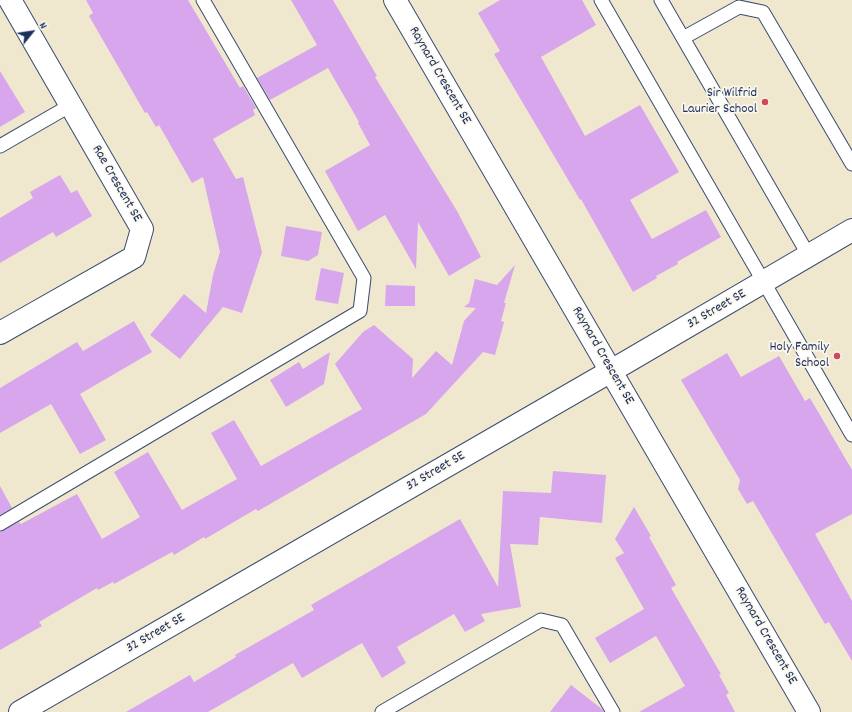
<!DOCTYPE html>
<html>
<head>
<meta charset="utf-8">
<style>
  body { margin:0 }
  #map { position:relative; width:852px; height:712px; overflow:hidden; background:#f0e8ce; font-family:Dekko,sans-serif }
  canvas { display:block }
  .north { position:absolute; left:12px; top:12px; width:40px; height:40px; -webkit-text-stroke:3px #fbf7ec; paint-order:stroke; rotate:60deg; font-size:11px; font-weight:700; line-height:16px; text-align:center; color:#1b2f5e }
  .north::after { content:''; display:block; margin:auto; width:14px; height:18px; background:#1b2f5e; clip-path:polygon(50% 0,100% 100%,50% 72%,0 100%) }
</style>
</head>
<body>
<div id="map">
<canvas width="852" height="712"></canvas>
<div class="north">N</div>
</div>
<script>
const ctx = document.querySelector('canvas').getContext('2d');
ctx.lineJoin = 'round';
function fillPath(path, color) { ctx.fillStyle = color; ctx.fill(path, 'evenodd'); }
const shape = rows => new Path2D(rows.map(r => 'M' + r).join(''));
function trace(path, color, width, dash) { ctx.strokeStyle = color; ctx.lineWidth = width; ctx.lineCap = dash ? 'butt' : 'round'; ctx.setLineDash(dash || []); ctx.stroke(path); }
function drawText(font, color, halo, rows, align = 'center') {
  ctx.font = font + ' Dekko,sans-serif'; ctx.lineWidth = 3.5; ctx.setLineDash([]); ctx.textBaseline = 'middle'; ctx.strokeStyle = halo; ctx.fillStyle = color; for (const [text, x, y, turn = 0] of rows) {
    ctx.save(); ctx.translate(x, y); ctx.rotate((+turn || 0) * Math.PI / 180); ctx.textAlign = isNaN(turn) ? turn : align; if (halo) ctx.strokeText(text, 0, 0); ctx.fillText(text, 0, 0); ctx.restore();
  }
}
fillPath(shape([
  [86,0,188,0,240,88,243,86,256,108,253,110,255,115,213,139,236,179,243,177,262,252,242,313,223,307,180,359,150,335,184,294,206,313,213,275,220,252,203,177,192,183,159,125,156,127,147,112,145,113,89,16,93,13],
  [291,0,333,0,377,76,375,77,457,211,481,257,449,276,418,222,416,269,385,215,358,231,325,171,370,145,358,123,359,122,328,68,270,100,257,78,317,45],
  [500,0,582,0,596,25,541,57,585,136,640,105,679,172,630,200,652,239,706,210,721,237,677,262,678,264,656,276,657,278,633,292,581,199,580,200,494,54,500,51,478,13],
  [0,71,25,112,0,127],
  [60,175,71,193,77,190,92,216,56,237,53,232,0,263,0,218,33,198,30,192],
  [286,226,322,232,318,255,308,261,281,256],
  [515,265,504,303,506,303,501,321,504,322,495,355,483,352,426,414,258,511,256,509,205,539,204,537,174,555,172,552,114,584,113,582,98,590,97,588,39,622,42,626,0,650,0,532,19,522,21,524,77,494,102,539,140,517,114,472,148,452,182,510,237,479,211,433,234,420,261,466,362,409,335,364,363,332,374,325,413,359,412,378,436,351,452,365,464,321,476,308,464,307,469,303,475,279,497,285],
  [321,268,344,273,338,304,315,300],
  [386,285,415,286,415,306,385,306],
  [134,321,152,352,80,394,106,440,80,454,51,404,0,433,0,388,77,342,83,351],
  [330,352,324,384,286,407,270,380,299,362,303,369],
  [727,353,741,377,779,356,805,401,810,398,852,470,852,514,815,534,852,601,852,661,829,622,825,624,753,501,747,504,738,489,740,480,681,380],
  [553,471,606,475,602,523,540,517,538,545,510,544,521,607,481,614,485,621,465,632,454,614,397,647,406,663,382,678,362,643,302,678,293,663,208,712,126,712,190,675,194,682,236,657,235,655,314,610,311,605,460,519,498,587,503,491,551,493],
  [0,486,12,508,0,515],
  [634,507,651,536,649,537,676,585,671,588,721,674,719,675,729,693,726,695,735,712,639,712,685,686,656,636,610,663,595,638,644,609,615,558,624,553,615,539],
  [571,685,602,709,604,712,550,712]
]), '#d8a6ec');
const lane = shape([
  [601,0,852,435],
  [661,0,809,256],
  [683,38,739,7,763,12,852,164],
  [0,146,71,105],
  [0,524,360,311,364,278,203,0],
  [382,712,541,620,562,625,613,712]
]);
const street = shape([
  [395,0,809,712],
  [0,333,134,257,142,229,10,0],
  [20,712,611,371,852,230]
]);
trace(lane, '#3b4b6f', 15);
trace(street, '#3b4b6f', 24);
trace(lane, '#fff', 13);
trace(street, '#fff', 22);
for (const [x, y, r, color] of [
  [765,102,4,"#d1495b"],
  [837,356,4,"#d1495b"]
]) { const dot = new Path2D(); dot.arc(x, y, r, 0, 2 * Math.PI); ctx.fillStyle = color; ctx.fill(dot); trace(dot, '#fbf7ec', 1.5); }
drawText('14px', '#1b2f5e', '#fbf7ec', [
  ["Raynard Crescent SE",439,76,60],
  ["Rae Crescent SE",116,184,60],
  ["32 Street SE",717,310,-30],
  ["Raynard Crescent SE",602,356,60],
  ["32 Street SE",436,472,-30],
  ["32 Street SE",156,634,-30],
  ["Raynard Crescent SE",765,636,60]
]);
drawText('14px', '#1b2f5e', '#fbf7ec', [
  ["Sir Wilfrid",757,94],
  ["Laurier School",757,110],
  ["Holy Family",829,348],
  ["School",829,364]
], 'right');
</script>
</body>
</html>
